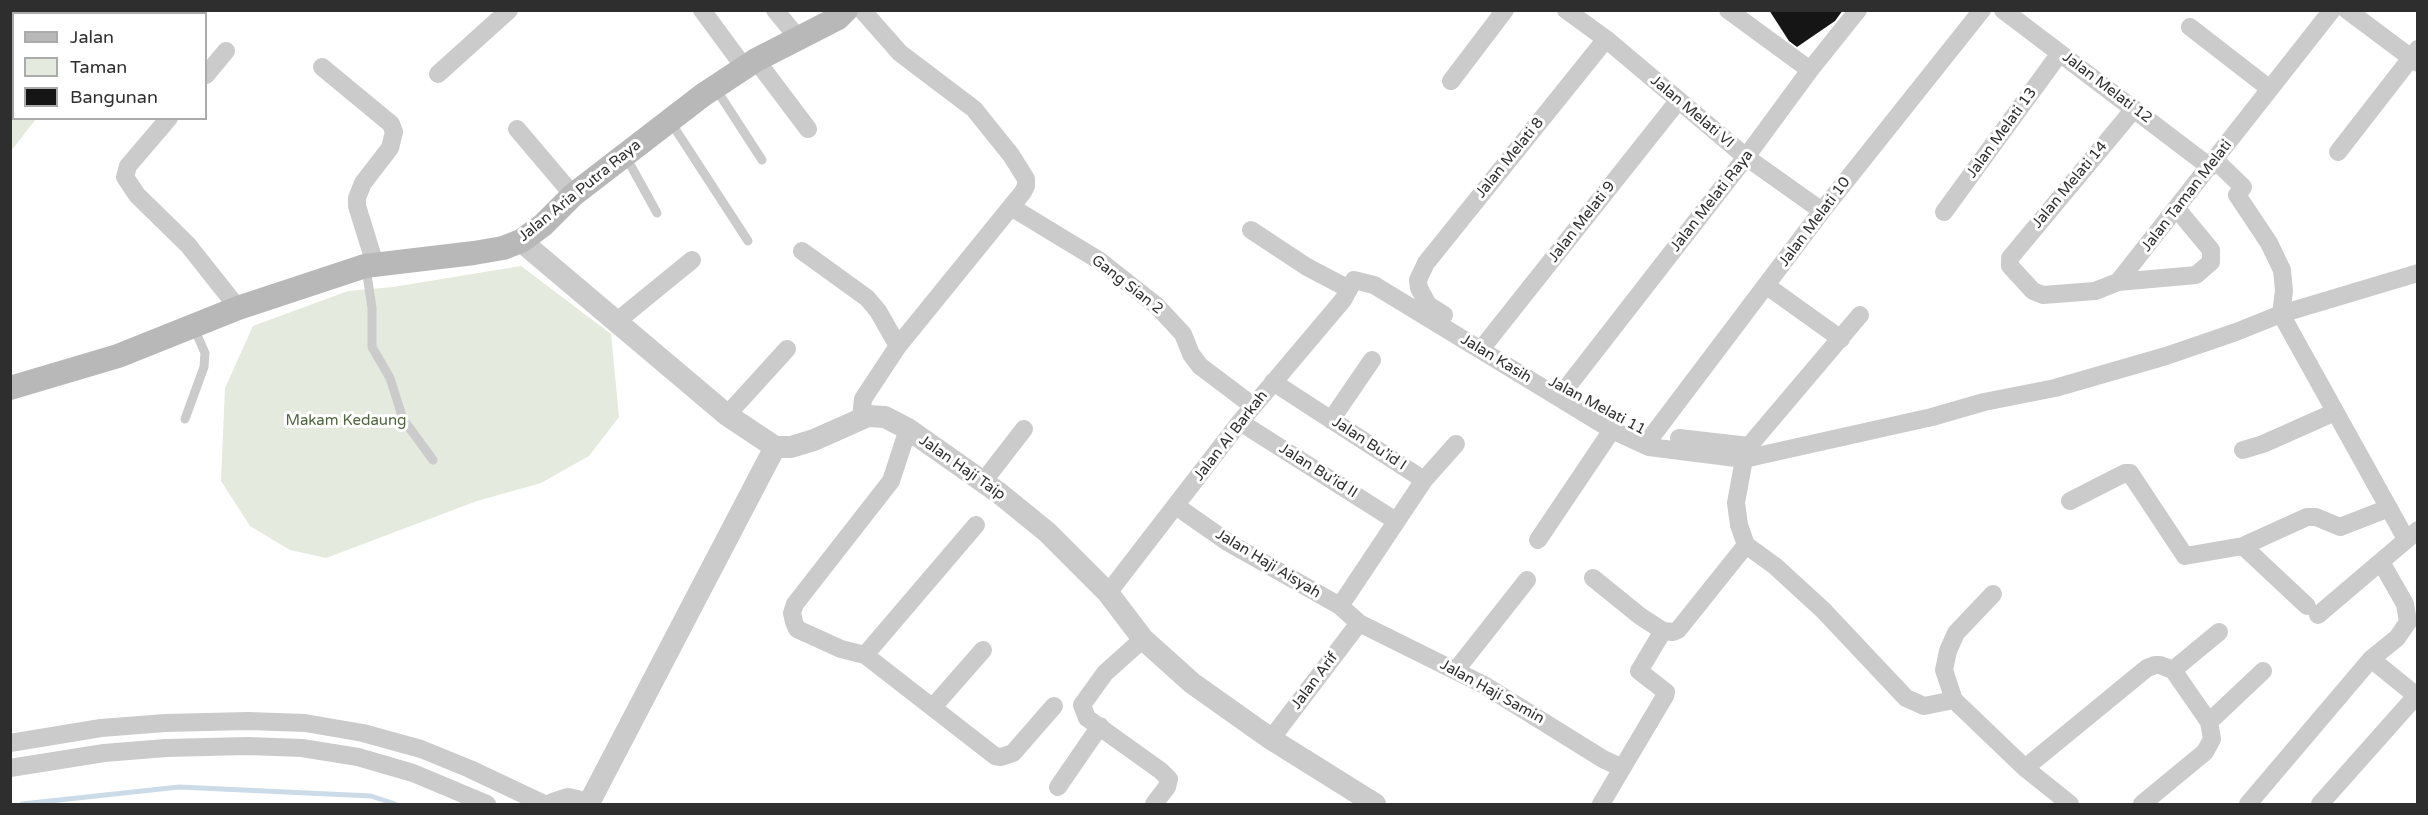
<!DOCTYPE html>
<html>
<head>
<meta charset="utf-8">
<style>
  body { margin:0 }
  #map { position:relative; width:2428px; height:815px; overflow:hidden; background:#fff; font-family:"Varela Round",sans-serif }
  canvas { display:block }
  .frame { position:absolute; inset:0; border:12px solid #2e2e2e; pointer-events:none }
  .legend { position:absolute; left:12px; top:12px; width:195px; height:108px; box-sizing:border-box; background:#fff; border:2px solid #ababab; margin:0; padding:8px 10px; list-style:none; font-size:18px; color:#2e2e2e }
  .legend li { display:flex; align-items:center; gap:12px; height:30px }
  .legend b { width:30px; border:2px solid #ababab }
</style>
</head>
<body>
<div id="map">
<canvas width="2428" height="815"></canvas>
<div class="frame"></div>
<ul class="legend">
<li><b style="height:8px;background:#b8b8b8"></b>Jalan</li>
<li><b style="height:16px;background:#e4eade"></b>Taman</li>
<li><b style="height:16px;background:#151515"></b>Bangunan</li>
</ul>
</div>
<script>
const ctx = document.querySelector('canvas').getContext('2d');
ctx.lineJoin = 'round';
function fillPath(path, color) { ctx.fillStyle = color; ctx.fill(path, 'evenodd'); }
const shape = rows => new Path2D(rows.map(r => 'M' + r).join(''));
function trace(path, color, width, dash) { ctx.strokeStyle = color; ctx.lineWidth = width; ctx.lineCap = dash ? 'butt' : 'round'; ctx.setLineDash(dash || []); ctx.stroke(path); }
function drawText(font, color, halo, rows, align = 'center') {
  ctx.font = font + ' "Varela Round",sans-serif'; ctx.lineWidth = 6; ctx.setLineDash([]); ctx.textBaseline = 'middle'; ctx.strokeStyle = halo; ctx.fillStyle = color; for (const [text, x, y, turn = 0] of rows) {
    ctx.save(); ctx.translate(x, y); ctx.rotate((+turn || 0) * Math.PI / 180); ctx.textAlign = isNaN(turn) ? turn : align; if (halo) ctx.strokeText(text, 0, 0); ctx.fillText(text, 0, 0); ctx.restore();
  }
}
fillPath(shape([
  [11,10,49,11,53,13,14,14,14,118,36,119,11,151],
  [521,266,611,334,619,417,589,456,541,483,477,501,326,558,290,550,250,526,221,481,225,388,253,326,348,291,393,287]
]), '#e4eade');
trace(shape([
  [22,804,179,787,371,796,395,804]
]), '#cbdce8', 5);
fillPath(shape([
  [1769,10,1843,10,1835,21,1797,47,1789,41]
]), '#151515');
trace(shape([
  [716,89,762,160],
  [670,121,748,241],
  [626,157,657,213],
  [366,268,372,308,372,347,390,378,403,419,433,460],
  [185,419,204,367,205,353,194,328]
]), '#cbcbcb', 9);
trace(shape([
  [702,10,744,67],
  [775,10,798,38],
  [1566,10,1606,39,1746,157,1822,211],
  [1728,10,1810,70],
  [2003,10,2210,167],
  [2347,10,2418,63],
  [2190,27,2270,89],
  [756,60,808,129],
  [322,67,391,124,394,132,390,148,363,183,357,198,357,206,375,264],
  [438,74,509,10],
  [206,75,226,51],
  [1451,81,1505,10],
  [2134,109,2010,258,2010,266,2033,291,2043,295,2095,291,2118,282,2332,10],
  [169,118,128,166,125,177,137,195,188,245,238,308],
  [517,129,573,195],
  [2338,152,2418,49],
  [2215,160,2243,187,2237,195,2269,243,2282,270,2284,291,2281,314,2406,539],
  [1011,207,1100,261,1157,306,1183,334,1191,354,1200,366,1253,406],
  [1944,212,2060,53],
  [1251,230,1307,267,1349,289],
  [802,251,867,298,878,311,898,346],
  [2118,282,2196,275,2211,262,2211,250,2177,209],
  [1767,286,1841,339],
  [1444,315,1428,305,1419,288,1418,280,1426,263,1606,39],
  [616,322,692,260],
  [1486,343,1678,101],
  [1273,382,1424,480,1456,444],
  [1564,391,1746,157,1810,70,1858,10],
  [727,415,787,349],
  [861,418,863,399,898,346,1023,192,1026,186,1026,179,1011,155,974,109,900,53,862,10],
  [1331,420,1372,360],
  [1240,422,1396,521],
  [908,429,891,481,795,604,792,613,794,622,797,629,841,649,865,655,995,756,1001,757,1013,753,1054,706],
  [1652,436,1822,211,1982,10],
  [1679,438,1749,446,1860,315],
  [2243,450,2263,444,2335,412],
  [983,482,1024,429],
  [2070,501,2125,473,2130,473,2185,556,2243,546,2307,517,2316,517,2340,527,2389,508],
  [1176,506,1229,543,1340,606,1359,623,1484,685,1603,759,1622,768],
  [1538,540,1612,430],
  [1746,545,1775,566,1823,610,1906,698,1924,706,1954,700],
  [2243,546,2307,606],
  [1593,578,1640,616,1663,631,1673,632,1678,630,1746,545,1739,525,1736,503,1744,459],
  [1108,593,1240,422,1343,300,1354,280,1374,285,1612,430,1649,447,1744,459,1932,417,1984,402,2055,388,2166,356,2236,332,2281,314,2418,273],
  [1993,594,1956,633,1948,651,1944,670,1954,700,2025,768,2070,804],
  [1340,606,1424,480],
  [2318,615,2418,530],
  [1143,639,1105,673,1082,705,1087,718,1161,771,1169,779,1167,787,1154,804],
  [865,655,976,525],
  [2371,659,2418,697],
  [1456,670,1527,580],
  [2173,670,2219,632],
  [933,707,983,650],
  [1271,739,1359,623],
  [10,743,101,728,165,723,248,721,305,723,363,733,421,749,470,769,544,804],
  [10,768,104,753,166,748,248,746,302,748,358,757,413,773,487,804],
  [2025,768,2147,668,2155,665,2160,665,2173,670,2209,722],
  [1058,787,1100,726],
  [1601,804,1665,696,1666,692,1639,671,1663,631],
  [2142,804,2205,752,2212,739,2209,722,2263,671],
  [2248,804,2371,659,2397,638,2408,622,2405,604,2381,562],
  [2320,804,2416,696]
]), '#cbcbcb', 18);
trace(shape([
  [521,241,727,415,775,447,791,447,814,440,868,416,885,417,908,429,999,493,1047,532,1108,593,1143,639,1192,683,1271,739,1375,804],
  [589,803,775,447],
  [553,804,568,799,590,804]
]), '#cbcbcb', 22);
trace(shape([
  [10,388,118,356,238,308,365,266,474,253,503,248,521,241,543,225,573,195,703,95,756,60,838,18,846,10]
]), '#b8b8b8', 24);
drawText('15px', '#2e2e2e', '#fff', [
  ["Jalan Melati 12",2107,88,37],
  ["Jalan Melati VI",1692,112,40],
  ["Jalan Melati 13",2002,133,-54],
  ["Jalan Melati 8",1510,158,-51],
  ["Jalan Melati 14",2070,185,-50],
  ["Jalan Aria Putra Raya",580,191,-39],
  ["Jalan Taman Melati",2187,196,-52],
  ["Jalan Melati Raya",1712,201,-52],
  ["Jalan Melati 9",1582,222,-52],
  ["Jalan Melati 10",1815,222,-53],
  ["Gang Sian 2",1127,285,38],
  ["Jalan Kasih",1496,359,31],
  ["Jalan Melati 11",1597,406,28],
  ["Jalan Al Barkah",1231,436,-52],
  ["Jalan Bu’id I",1369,444,33],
  ["Jalan Haji Taip",962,468,35],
  ["Jalan Bu’id II",1318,471,32],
  ["Jalan Haji Aisyah",1268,564,31],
  ["Jalan Arif",1315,681,-53],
  ["Jalan Haji Samin",1492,692,29]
]);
drawText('15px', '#516640', '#fff', [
  ["Makam Kedaung",346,421]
]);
</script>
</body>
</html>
